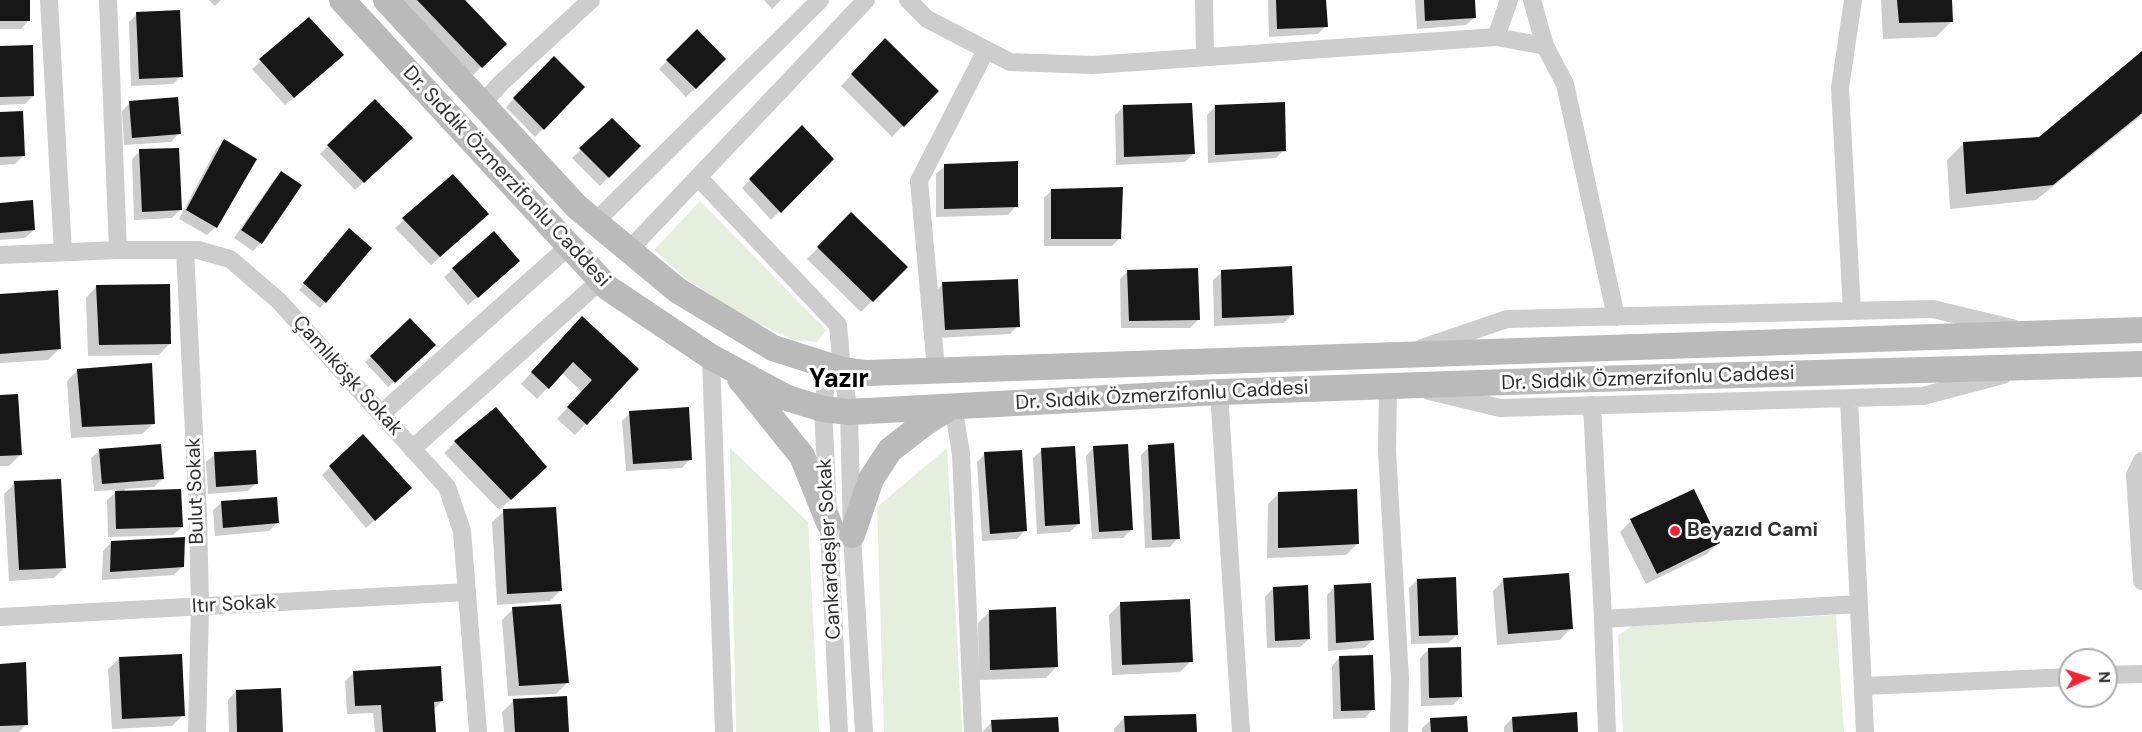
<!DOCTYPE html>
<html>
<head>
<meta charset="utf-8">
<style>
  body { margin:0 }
  #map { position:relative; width:2142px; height:732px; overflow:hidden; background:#fff; font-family:"DM Sans",sans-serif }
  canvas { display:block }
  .north { position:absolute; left:2058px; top:648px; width:60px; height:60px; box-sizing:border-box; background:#fff; border:2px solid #acacac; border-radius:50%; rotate:87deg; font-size:16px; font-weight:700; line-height:24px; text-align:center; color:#303030 }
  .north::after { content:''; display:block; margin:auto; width:21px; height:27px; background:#f52434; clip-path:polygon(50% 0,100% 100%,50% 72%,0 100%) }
</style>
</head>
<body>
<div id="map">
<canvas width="2142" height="732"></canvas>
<div class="north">N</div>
</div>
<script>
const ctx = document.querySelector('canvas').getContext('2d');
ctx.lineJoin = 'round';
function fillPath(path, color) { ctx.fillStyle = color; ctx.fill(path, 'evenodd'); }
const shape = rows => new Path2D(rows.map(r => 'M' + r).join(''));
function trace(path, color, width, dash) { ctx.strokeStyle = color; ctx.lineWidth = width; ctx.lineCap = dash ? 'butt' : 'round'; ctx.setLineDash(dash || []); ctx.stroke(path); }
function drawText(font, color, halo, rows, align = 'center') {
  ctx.font = font + ' "DM Sans",sans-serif'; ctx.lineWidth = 6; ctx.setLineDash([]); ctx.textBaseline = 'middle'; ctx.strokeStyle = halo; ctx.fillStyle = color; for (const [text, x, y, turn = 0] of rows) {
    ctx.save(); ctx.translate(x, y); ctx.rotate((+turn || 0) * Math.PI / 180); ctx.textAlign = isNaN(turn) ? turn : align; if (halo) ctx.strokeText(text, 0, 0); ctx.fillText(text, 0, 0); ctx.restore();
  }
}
fillPath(shape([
  [700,201,826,330,817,342,794,340,746,318,689,281,654,250],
  [730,448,808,522,819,732,736,732],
  [947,448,962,732,884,732,877,507],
  [1836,615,1844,732,1623,732,1618,635,1633,626]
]), '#e6eedd');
fillPath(shape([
  [0,0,29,0,29,20,21,29,0,29],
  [209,0,221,0,215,6],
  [397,0,463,0,505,44,470,78],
  [764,0,781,0,772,9],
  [1268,0,1325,0,1326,26,1318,34,1269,37],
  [1415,0,1473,0,1475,17,1466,25,1417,29],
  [1881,0,1950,0,1952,21,1936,37,1883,39],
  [137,14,181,76,173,84,131,86,129,22],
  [309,19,334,63,285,105,252,69],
  [697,31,724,59,686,97,659,69],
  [885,40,936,91,892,137,841,86],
  [0,47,33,96,25,104,0,105],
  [2142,53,2142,115,2036,200,1950,209,1947,160,1963,144,2040,138],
  [554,58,583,87,535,137,506,107],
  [375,101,402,147,355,190,320,154],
  [130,103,179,133,171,142,124,145,122,111],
  [1124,106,1194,153,1185,162,1116,165,1115,115],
  [1216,106,1284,150,1276,158,1208,163,1207,115],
  [0,113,24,155,15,164,0,165],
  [612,120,639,146,600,186,572,158],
  [802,127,832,159,771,220,742,188],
  [224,141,216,227,207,235,179,219,216,149],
  [140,151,180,210,172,218,134,220,132,159],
  [945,166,1016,206,1008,215,936,217,936,174],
  [282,173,261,243,253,251,234,238,273,181],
  [453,177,479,223,431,265,395,228],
  [1052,190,1120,238,1112,246,1044,246,1044,198],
  [0,205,34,230,25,238,0,240],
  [851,214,906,267,861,312,807,259],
  [494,233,510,269,468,305,444,277],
  [344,236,325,302,320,308,299,290],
  [1128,271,1198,320,1190,328,1121,328,1120,279],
  [1222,272,1292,315,1284,323,1214,326,1213,280],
  [943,284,1018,326,1010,334,937,338,935,292],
  [97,286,170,343,159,355,88,356,86,298],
  [0,295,59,349,48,360,0,363],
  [410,320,433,345,388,387,365,362],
  [571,329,637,369,575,435,557,419,582,392,562,373,537,399,521,384],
  [78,370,154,423,142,434,71,438,67,381],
  [0,396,20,455,9,466,0,466],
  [630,413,690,459,682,468,626,471,622,421],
  [455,442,534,478,499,510,444,453],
  [1094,447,1132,529,1123,538,1092,539,1086,456],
  [1149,447,1178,538,1170,547,1145,548,1141,455],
  [100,450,162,479,154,487,125,489,125,492,182,527,173,535,108,537,107,500,118,490,94,491,91,458],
  [1042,450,1078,524,1070,532,1037,534,1033,458],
  [215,454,256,483,248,491,208,494,206,462],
  [985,454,1025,530,1017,539,982,541,977,462],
  [330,467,402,496,366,528,322,475],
  [15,483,65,567,54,578,9,581,4,494],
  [1279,493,1358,543,1346,555,1267,558,1268,504],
  [222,502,277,523,269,531,215,536,213,510],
  [504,511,561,590,550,601,497,605,492,522],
  [1631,521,1718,543,1707,554,1646,584,1620,532],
  [112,542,182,567,174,575,102,580,103,551],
  [1417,580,1457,635,1448,643,1411,644,1409,588],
  [1504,580,1571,628,1560,640,1497,645,1493,591],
  [1335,586,1373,640,1364,648,1328,651,1327,595],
  [1273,588,1309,639,1300,647,1267,648,1265,597],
  [1120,604,1191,661,1180,672,1112,675,1109,615],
  [513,609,567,683,556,694,508,696,502,620],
  [989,612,1057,666,1046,678,979,680,978,623],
  [1428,650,1461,697,1453,705,1421,706,1420,658],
  [1340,657,1373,709,1365,718,1333,719,1332,666],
  [120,658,183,715,172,726,112,729,108,669],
  [0,666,27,724,19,732,0,732],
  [354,673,442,701,433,710,434,732,375,732,373,713,347,714,345,681],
  [236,691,281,732,229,732,228,700],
  [514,701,568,732,504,732,502,712],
  [1125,717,1195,732,1114,732,1114,729],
  [1512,718,1577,732,1504,732,1504,727],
  [1431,720,1467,732,1422,732,1422,728],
  [992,722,1057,732,982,732]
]), '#0003');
fillPath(shape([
  [0,0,30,0,30,21,0,21],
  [417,0,465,0,507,44,482,68],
  [1276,0,1326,0,1328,27,1277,29],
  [1424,0,1475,0,1476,18,1425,21],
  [1897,0,1952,0,1953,22,1899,23],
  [180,10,183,77,139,79,136,12],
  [309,17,344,55,294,98,259,59],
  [697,29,726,59,696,89,666,60],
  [885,38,939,91,904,127,851,74],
  [33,45,34,96,0,97,0,46],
  [2142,51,2142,113,2053,185,1966,194,1963,142,2039,137],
  [554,56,585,87,544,130,513,98],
  [178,97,181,134,132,138,129,101],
  [375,99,413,138,364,183,327,145],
  [1285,102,1286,151,1215,155,1215,105],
  [1192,103,1195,154,1124,157,1123,105],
  [23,111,25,156,0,157,0,112],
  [612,118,641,146,609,178,579,148],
  [802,125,834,159,781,213,749,179],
  [224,139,257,159,217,228,186,210],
  [179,148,182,210,142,212,139,149],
  [1018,161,1018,207,944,209,944,164],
  [281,171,302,185,262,244,241,230],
  [453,174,489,214,440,257,402,218],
  [1123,187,1121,239,1051,239,1051,189],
  [33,200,35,230,0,233,0,203],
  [851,212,908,267,873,302,817,247],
  [349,228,372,248,326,303,303,283],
  [494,231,520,261,478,298,452,268],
  [1292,266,1294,315,1222,318,1221,270],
  [1198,268,1200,320,1129,321,1127,270],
  [1018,279,1020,327,945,330,942,282],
  [170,284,171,344,99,345,96,285],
  [58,290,61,349,0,354,0,294],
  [582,316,639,369,587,425,567,407,592,380,573,362,549,389,531,372],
  [410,318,436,345,395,383,370,356],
  [152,363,155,424,82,427,77,369],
  [18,394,22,455,0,456,0,395],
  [496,407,547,467,511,500,454,441],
  [689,407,692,460,633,464,629,411],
  [363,434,412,488,375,521,329,466],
  [1174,443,1180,539,1152,540,1148,445],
  [161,444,164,479,102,484,99,449],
  [1128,444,1133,530,1099,532,1093,446],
  [1075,446,1080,524,1045,526,1041,448],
  [256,450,258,484,216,487,214,452],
  [1022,450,1027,531,990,534,984,452],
  [61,479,66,568,19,570,14,481],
  [181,489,183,527,116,529,115,491],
  [1357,489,1359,544,1278,548,1278,492],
  [1694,489,1720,543,1657,574,1630,519],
  [277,497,279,523,223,528,221,501],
  [556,507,562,591,507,594,503,509],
  [185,537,184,567,110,572,111,541],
  [1569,573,1573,629,1508,634,1503,578],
  [1456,577,1458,635,1419,636,1417,579],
  [1371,583,1374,640,1336,643,1334,585],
  [1308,585,1310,639,1275,641,1273,587],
  [1190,599,1193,662,1122,665,1120,602],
  [561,604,569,683,519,686,512,607],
  [1056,607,1058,667,990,670,989,610],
  [1461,647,1462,697,1429,698,1428,648],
  [182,654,185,716,122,719,119,657],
  [1373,655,1375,710,1341,711,1339,656],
  [26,662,28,725,0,726,0,664],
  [441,666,443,701,434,702,436,732,383,732,381,705,355,706,353,671],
  [281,688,283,732,237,732,236,690],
  [567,696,569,732,515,732,513,699],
  [1577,712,1578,732,1513,732,1512,717],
  [1196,714,1197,732,1125,732,1124,716],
  [1467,716,1468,732,1431,732,1430,718],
  [1058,717,1059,732,992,732,991,720]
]), '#171717');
trace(shape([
  [49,0,63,252],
  [108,0,118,250],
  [908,0,927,19,1010,62,1093,65,1496,37,1545,46,1565,84,1616,317],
  [1204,0,1205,57],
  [1532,0,1545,46],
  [1496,37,1509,0],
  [482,104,501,83,591,0],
  [698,177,838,325,842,370,849,412,852,535,864,732],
  [595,222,820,0],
  [185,250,198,514,200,607,197,732],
  [629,250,866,0],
  [0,255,118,250,198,250,230,259,279,301,447,487,462,531,478,732],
  [1852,311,1840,88,1853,0],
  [1422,348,1507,319,1933,309,2012,328],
  [711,357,724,732],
  [828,366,823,409,839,732],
  [936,369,919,181,986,50],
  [1388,387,1387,451,1400,679,1399,732],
  [1429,391,1500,408,1849,398,1923,396,2003,375],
  [1219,392,1241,732],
  [1849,398,1865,732],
  [953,405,961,454,973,732],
  [1592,405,1603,619,1607,732],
  [381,414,569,246],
  [412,449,601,280],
  [2142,461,2135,475,2142,581],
  [0,617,467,592],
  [1603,619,1859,604],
  [2106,675,2142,674],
  [1864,686,2070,677]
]), '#cdcdcd', 18);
trace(shape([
  [342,0,608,288,711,357,787,398,823,409,849,412,1219,392,1595,379,2142,364],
  [386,0,577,207,677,290,773,348,842,370,865,373,2142,330],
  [740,379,802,456,829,523],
  [852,535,871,479,890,450,925,423,950,407]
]), '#bababa', 26);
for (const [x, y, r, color] of [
  [1675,531,6,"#f52434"]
]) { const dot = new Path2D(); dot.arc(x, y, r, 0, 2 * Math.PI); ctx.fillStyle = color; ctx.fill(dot); trace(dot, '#fff', 2); }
drawText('20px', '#303030', '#fff', [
  ["Dr. Sıddık Özmerzifonlu Caddesi",506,177,47],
  ["Çamlıköşk Sokak",347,376,48],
  ["Dr. Sıddık Özmerzifonlu Caddesi",1648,379,-2],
  ["Dr. Sıddık Özmerzifonlu Caddesi",1162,396,-3],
  ["Bulut Sokak",196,491,-92],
  ["Cankardeşler Sokak",830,549,-93],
  ["Itır Sokak",234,605,-3]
]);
drawText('bold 20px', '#303030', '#fff', [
  ["Beyazıd Cami",1687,531]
], 'left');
drawText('bold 26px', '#000', '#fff', [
  ["Yazır",839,380]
]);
</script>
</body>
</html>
